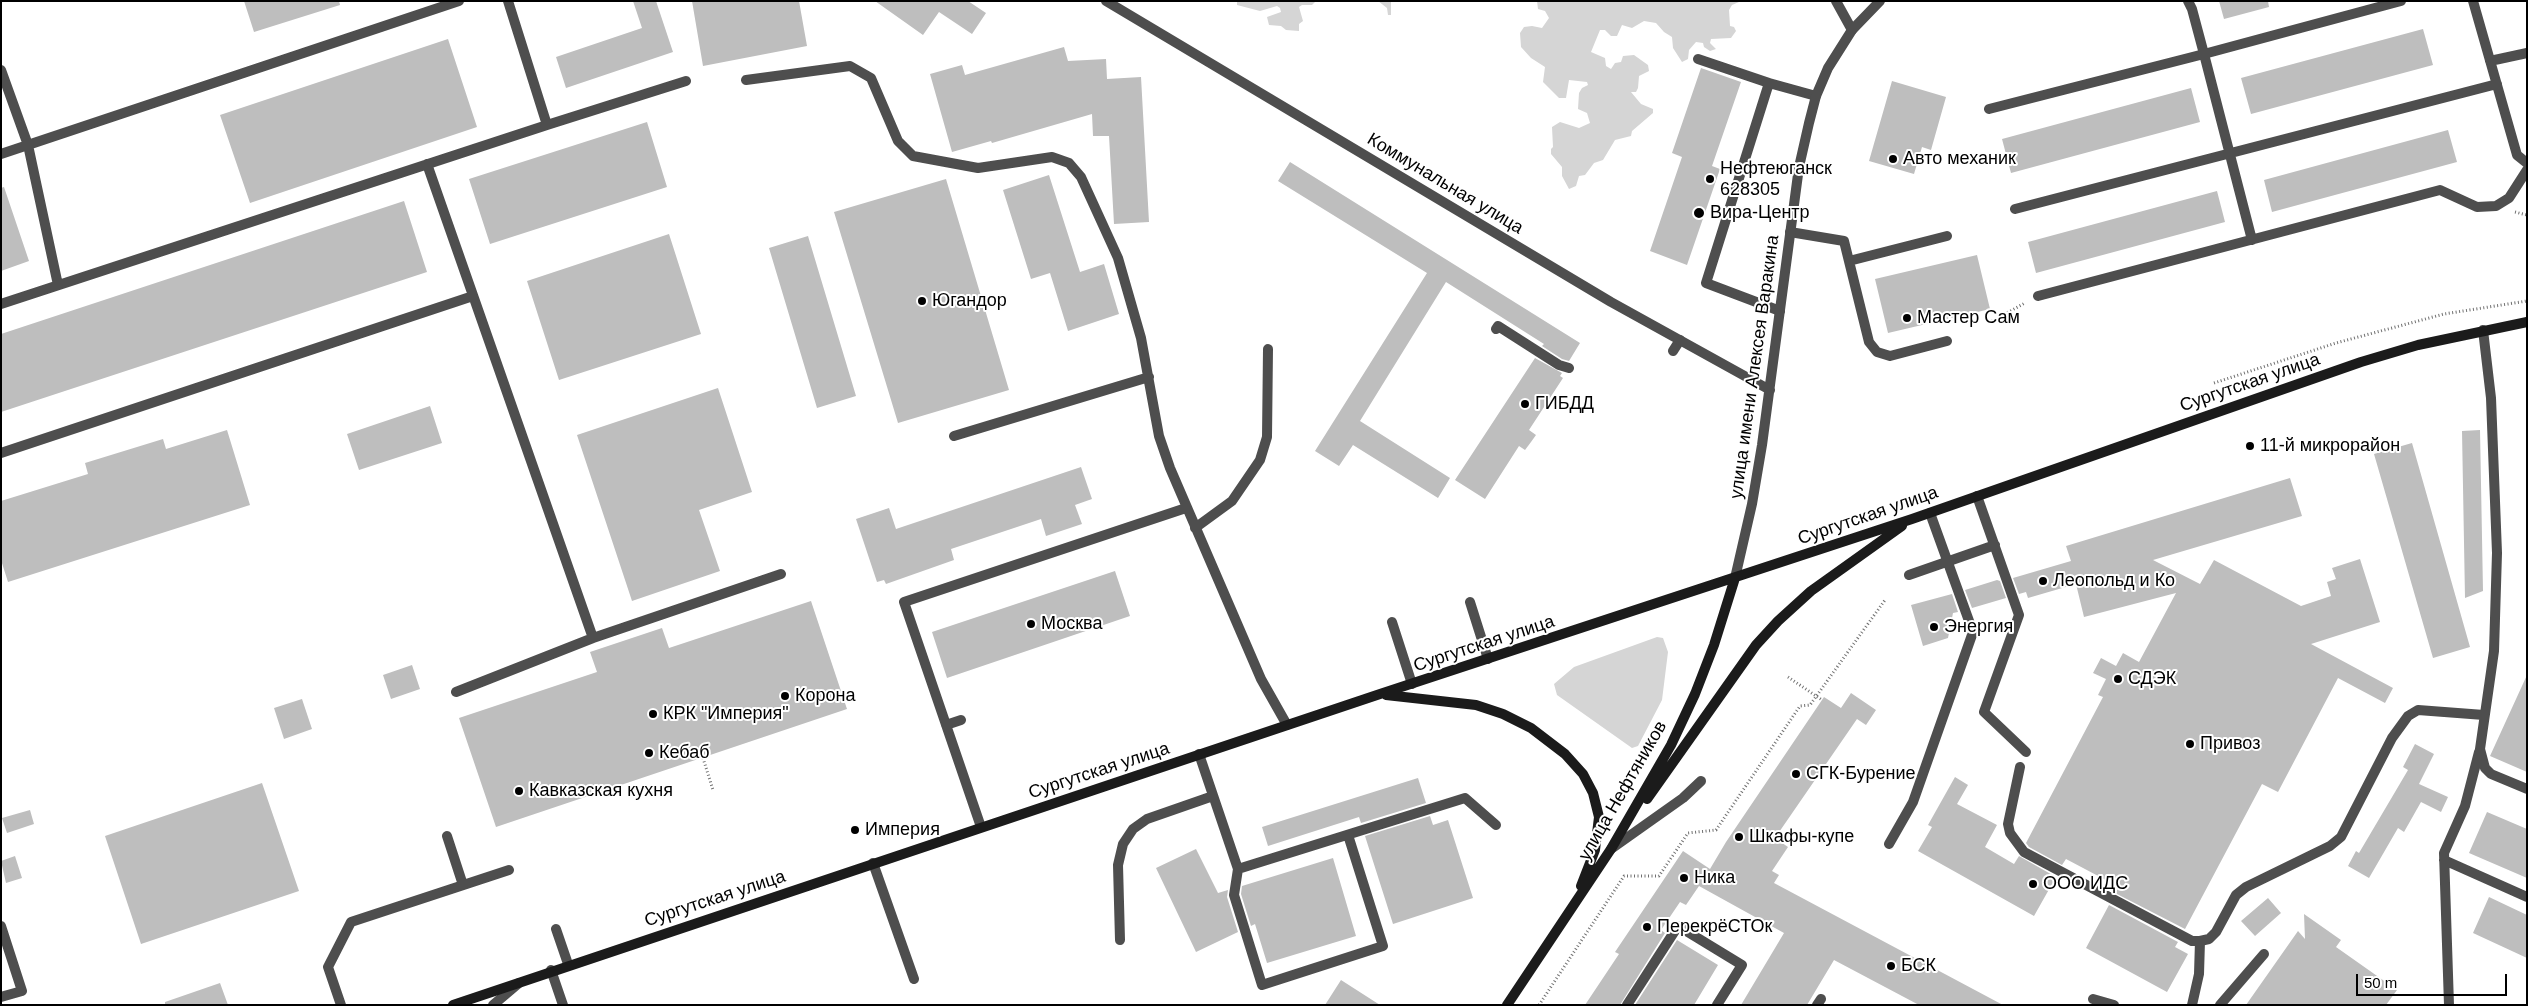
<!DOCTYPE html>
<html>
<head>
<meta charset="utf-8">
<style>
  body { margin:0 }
  #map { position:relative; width:2528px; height:1006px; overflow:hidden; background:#fff; font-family:Helvetica,sans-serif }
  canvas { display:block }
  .frame { position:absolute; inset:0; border:2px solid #000; pointer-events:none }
  .scale { position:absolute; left:2356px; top:974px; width:151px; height:22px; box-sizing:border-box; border:2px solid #000; border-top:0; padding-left:6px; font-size:15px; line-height:18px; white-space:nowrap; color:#000; -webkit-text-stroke:4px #fff; paint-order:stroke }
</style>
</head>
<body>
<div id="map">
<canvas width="2528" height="1006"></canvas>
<div class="frame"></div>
<div class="scale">50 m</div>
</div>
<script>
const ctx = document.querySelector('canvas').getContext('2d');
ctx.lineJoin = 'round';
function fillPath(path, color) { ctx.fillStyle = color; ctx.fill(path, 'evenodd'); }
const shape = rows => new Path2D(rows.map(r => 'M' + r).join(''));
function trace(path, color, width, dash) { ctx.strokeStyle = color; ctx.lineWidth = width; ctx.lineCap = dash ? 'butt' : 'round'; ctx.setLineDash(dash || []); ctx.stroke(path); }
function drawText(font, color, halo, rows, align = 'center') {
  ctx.font = font + ' Helvetica,sans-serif'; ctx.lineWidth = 4; ctx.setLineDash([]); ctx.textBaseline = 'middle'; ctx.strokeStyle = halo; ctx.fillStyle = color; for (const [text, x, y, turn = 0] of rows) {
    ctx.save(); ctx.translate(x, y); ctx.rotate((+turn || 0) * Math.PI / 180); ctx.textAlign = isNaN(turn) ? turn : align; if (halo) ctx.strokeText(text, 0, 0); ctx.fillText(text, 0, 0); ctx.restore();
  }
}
fillPath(shape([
  [1237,1,1316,1,1312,5,1302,5,1299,7,1303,21,1299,24,1299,31,1286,30,1281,26,1269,25,1267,17,1281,12,1280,8,1277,6,1260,11,1237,5],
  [1378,1,1391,1,1391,15,1388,15,1387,8],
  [1537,1,1739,1,1739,2,1732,5,1729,10,1730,26,1734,27,1736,31,1731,38,1711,39,1710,43,1716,49,1710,51,1704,47,1703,43,1696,42,1689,50,1688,59,1682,62,1673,48,1672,37,1664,32,1656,23,1644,21,1632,28,1622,25,1617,36,1611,36,1605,30,1600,30,1591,52,1605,58,1606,66,1611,69,1615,63,1621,62,1623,56,1634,55,1648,65,1649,71,1639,76,1638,88,1636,92,1631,92,1641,104,1653,109,1653,113,1632,131,1631,136,1615,140,1603,160,1594,163,1585,175,1579,176,1576,186,1569,189,1562,176,1562,167,1551,154,1551,149,1553,147,1552,127,1560,122,1579,128,1590,123,1587,113,1578,109,1579,93,1582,88,1588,85,1587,82,1569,80,1566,98,1559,98,1543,82,1545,67,1531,58,1521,47,1520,33,1524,27,1532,26,1542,28,1549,18,1545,11,1538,9],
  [1657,637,1663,638,1668,652,1662,700,1638,746,1632,748,1557,695,1554,684,1574,667]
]), '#d5d5d5');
fillPath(shape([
  [244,1,339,1,340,5,254,32],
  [633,1,656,1,673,52,566,88,556,57,642,28],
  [692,1,799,1,807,46,703,66],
  [875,1,968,1,986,13,972,34,939,12,923,35],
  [2219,1,2268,1,2269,7,2224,19],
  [2423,29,2433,65,2251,114,2241,78],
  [448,39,477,127,250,203,220,115],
  [1064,47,1068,61,1106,59,1107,79,1141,77,1149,222,1114,224,1109,136,1093,136,1092,114,992,143,991,141,952,152,930,74,962,65,965,75],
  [1701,68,1741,82,1712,166,1720,169,1687,265,1650,251,1682,157,1672,153],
  [1892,81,1946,97,1931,150,1922,147,1914,174,1869,161],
  [2191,88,2200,122,2011,173,2002,139],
  [647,122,667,187,490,244,469,179],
  [2448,130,2457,162,2272,212,2264,180],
  [1290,162,1580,343,1569,361,1562,359,1542,346,1544,344,1446,282,1360,421,1450,478,1438,498,1353,445,1339,466,1315,451,1427,273,1278,181],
  [1049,175,1080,272,1104,264,1119,314,1068,331,1050,273,1031,279,1003,190],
  [946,179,1009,390,898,423,834,212],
  [4,187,29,261,1,271,1,188],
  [2217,191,2225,222,2036,273,2028,242],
  [404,201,427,272,1,412,1,334],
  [669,234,701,334,559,380,527,281],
  [808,236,856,396,817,408,769,248],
  [1977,255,1990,309,1888,333,1875,279],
  [1535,358,1562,373,1560,376,1563,378,1529,430,1536,435,1531,442,1525,450,1519,446,1485,499,1455,480],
  [718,388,752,492,699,510,720,571,632,601,577,435],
  [430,406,442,443,359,470,347,434],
  [227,430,250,505,8,582,1,560,1,501,88,474,85,463,163,439,166,449],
  [2480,430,2483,591,2465,598,2462,431],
  [2412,443,2470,647,2433,658,2374,454],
  [1081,467,1092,499,1075,505,1082,524,1046,536,1041,519,951,549,954,560,886,584,884,580,877,582,856,519,889,508,896,529],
  [2290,478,2302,516,2153,560,2200,584,2214,560,2301,606,2331,596,2327,582,2336,579,2332,568,2360,559,2380,622,2311,644,2393,688,2385,703,2338,678,2278,792,2262,784,2185,929,2115,893,2119,887,2066,859,2062,865,2029,847,2026,843,2103,697,2098,695,2106,679,2093,673,2101,658,2116,666,2123,653,2139,662,2176,593,2084,617,2076,584,2028,598,2026,592,2019,594,2013,578,2071,561,2066,546],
  [1115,571,1130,616,947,678,932,632],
  [1997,580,2000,581,2006,598,1972,608,1965,590],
  [1952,594,1958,612,1953,613,1948,638,1923,646,1911,605],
  [811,601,847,709,496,827,459,718,597,672,590,652,662,628,669,648],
  [412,665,420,689,391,699,383,675],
  [2527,675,2527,772,2490,756],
  [1851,693,1876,710,1866,725,1857,719,1775,838,1788,847,1772,871,1779,875,1774,883,2003,1005,1919,1005,1834,960,1807,1005,1741,1005,1784,933,1699,886,1686,905,1680,902,1661,930,1665,933,1620,1005,1585,1005,1619,954,1615,952,1683,851,1710,869,1726,842,1824,697,1841,708],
  [302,699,312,729,284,739,274,708],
  [2415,744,2434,754,2419,784,2448,797,2441,812,2421,802,2404,832,2398,828,2369,878,2348,866,2356,851,2359,853,2408,770,2403,767],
  [1955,777,1968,785,1957,804,1997,825,1985,847,2014,864,2019,856,2056,877,2034,916,1918,851,1932,827,1928,825],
  [1418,778,1426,803,1361,823,1359,817,1268,846,1262,827],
  [262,783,299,891,141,944,105,836],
  [30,810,34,824,7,833,2,818],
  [2487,812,2527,829,2527,878,2469,853],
  [1430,816,1433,825,1448,820,1473,898,1393,924,1365,836],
  [1196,849,1218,893,1228,890,1227,897,1238,932,1196,952,1156,868],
  [15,856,22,878,6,883,1,861],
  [1333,858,1356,936,1267,963,1255,924,1251,926,1241,894,1242,886],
  [2489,897,2527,915,2527,958,2473,933],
  [2268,898,2281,913,2255,936,2241,921],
  [2109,905,2178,942,2175,947,2188,954,2167,992,2086,948],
  [2304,914,2341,940,2336,947,2397,990,2386,1005,2246,1005,2298,931,2305,939],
  [1677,940,1718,965,1694,1005,1635,1005],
  [1341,980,1380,1005,1325,1005],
  [220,983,228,1005,165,1005,165,1002]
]), '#bebebe');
trace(shape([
  [2515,212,2527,215],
  [1992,321,2025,303],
  [2214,383,2336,343,2444,314,2527,301],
  [1788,677,1822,700],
  [703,758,713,790],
  [1539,1005,1624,876,1659,876,1688,833,1716,830,1800,706,1810,705,1885,600]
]), '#707070', 3, [1, 2.5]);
trace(shape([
  [508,1,547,125,686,81],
  [1836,1,1852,30],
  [2188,1,2192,9,2204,54,2401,1],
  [2473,1,2517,155,2527,163],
  [1698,59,1769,83],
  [2490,61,2527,53],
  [1,70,28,145,58,285],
  [746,80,850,66,871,78,898,141,913,156,978,168,1052,157,1069,163,1081,177,1118,258,1141,338,1159,436,1170,468,1261,679,1287,725],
  [1989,109,2204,54,2252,240],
  [1,154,459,1],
  [427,164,593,638,456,692],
  [2015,209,2497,84],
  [1790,232,1844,241,1869,342,1877,352,1890,356,1947,341],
  [1849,261,1947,236],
  [2038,296,2440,190,2477,207,2496,206,2509,198,2527,170],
  [1,304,547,125],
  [1780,311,1706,283,1769,83,1816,96],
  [1496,329,1498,326,1559,365,1569,368],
  [2483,330,2491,398,2497,553,2494,651,2480,749,2485,768,2491,774,2527,789],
  [1673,351,1680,340],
  [954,436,1149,377],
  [1,453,473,296],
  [1977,496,2019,615,1984,712,2026,752],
  [1195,528,1232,501,1260,460,1267,437,1268,349],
  [1909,575,1995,545],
  [1470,602,1488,659],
  [1392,622,1412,684],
  [593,638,781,574],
  [946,725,961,720],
  [1199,754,1238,869,1465,798,1496,825],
  [2020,767,2008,824,2010,833,2024,852,2192,941,2200,941,2209,939,2216,932,2236,895,2246,887,2330,846,2341,837,2392,738,2408,716,2418,710,2484,715],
  [981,827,904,602,1186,508],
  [447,836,463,885],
  [1889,844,1913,802,1973,632,1930,513],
  [1611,849,1683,798,1701,781],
  [2444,860,2527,897],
  [873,863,914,979],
  [1238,869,1234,895,1262,985,1383,946,1348,835],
  [1,926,22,991,1,997],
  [556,929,568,964],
  [1120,940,1118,865,1123,844,1133,829,1147,819,1213,796],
  [551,970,563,1005],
  [2093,999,2114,1005],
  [341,1005,328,967,351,922,509,870],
  [493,1005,519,983],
  [1627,1005,1678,926,1742,965,1717,1005],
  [1817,1005,1821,999],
  [2192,1005,2199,974,2200,941],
  [2220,1005,2264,954],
  [2449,1005,2444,853,2465,806,2479,752]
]), '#4e4e4e', 10);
trace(shape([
  [1106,1,1611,302,1770,390],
  [1735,578,1752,504,1762,445,1799,167,1809,123,1816,96,1828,68,1852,30,1880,1]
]), '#4e4e4e', 10);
trace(shape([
  [1386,695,1476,705,1503,714,1531,728,1565,754,1583,774,1593,793,1599,817,1595,850,1581,886],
  [1647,799,1756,645,1778,621,1811,591,1902,526],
  [453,1005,1380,694,1912,519,2361,362,2418,345,2527,322],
  [1507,1005,1611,849,1671,745,1695,694,1714,645,1735,578]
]), '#1b1b1b', 10);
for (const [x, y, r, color] of [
  [1893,159,5,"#000"],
  [1710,179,5,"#000"],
  [1699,213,6,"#000"],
  [922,301,5,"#000"],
  [1907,318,5,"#000"],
  [1525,404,5,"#000"],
  [2250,446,5,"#000"],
  [2043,581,5,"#000"],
  [1031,624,5,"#000"],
  [1934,627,5,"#000"],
  [2118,679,5,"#000"],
  [785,696,5,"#000"],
  [653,714,5,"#000"],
  [2190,744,5,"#000"],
  [649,753,5,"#000"],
  [1796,774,5,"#000"],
  [519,791,5,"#000"],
  [855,830,5,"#000"],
  [1739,837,5,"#000"],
  [1684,878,5,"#000"],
  [2033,884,5,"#000"],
  [1647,927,5,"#000"],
  [1891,966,5,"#000"]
]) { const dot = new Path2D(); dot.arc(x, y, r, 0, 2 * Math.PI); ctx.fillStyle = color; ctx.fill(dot); trace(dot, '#fff', 2); }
drawText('18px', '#000', '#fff', [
  ["Авто механик",1903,159],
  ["Нефтеюганск",1720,169],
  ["628305",1720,190],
  ["Вира-Центр",1710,213],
  ["Югандор",932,301],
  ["Мастер Сам",1917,318],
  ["ГИБДД",1535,404],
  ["11-й микрорайон",2260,446],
  ["Леопольд и Ко",2053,581],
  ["Москва",1041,624],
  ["Энергия",1944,627],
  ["СДЭК",2128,679],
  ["Корона",795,696],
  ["КРК \"Империя\"",663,714],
  ["Привоз",2200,744],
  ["Кебаб",659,753],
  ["СГК-Бурение",1806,774],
  ["Кавказская кухня",529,791],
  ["Империя",865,830],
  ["Шкафы-купе",1749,837],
  ["Ника",1694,878],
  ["ООО ИДС",2043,884],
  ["ПерекрёСТОк",1657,927],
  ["БСК",1901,966]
], 'left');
drawText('18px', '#000', '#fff', [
  ["Коммунальная улица",1445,184,31],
  ["улица имени Алексея Варакина",1755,367,-82],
  ["Сургутская улица",2250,383,-19],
  ["Сургутская улица",1868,516,-19],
  ["Сургутская улица",1484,644,-18],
  ["Сургутская улица",1099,771,-18],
  ["улица Нефтяников",1623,791,-60],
  ["Сургутская улица",715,899,-18]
]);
</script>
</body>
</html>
